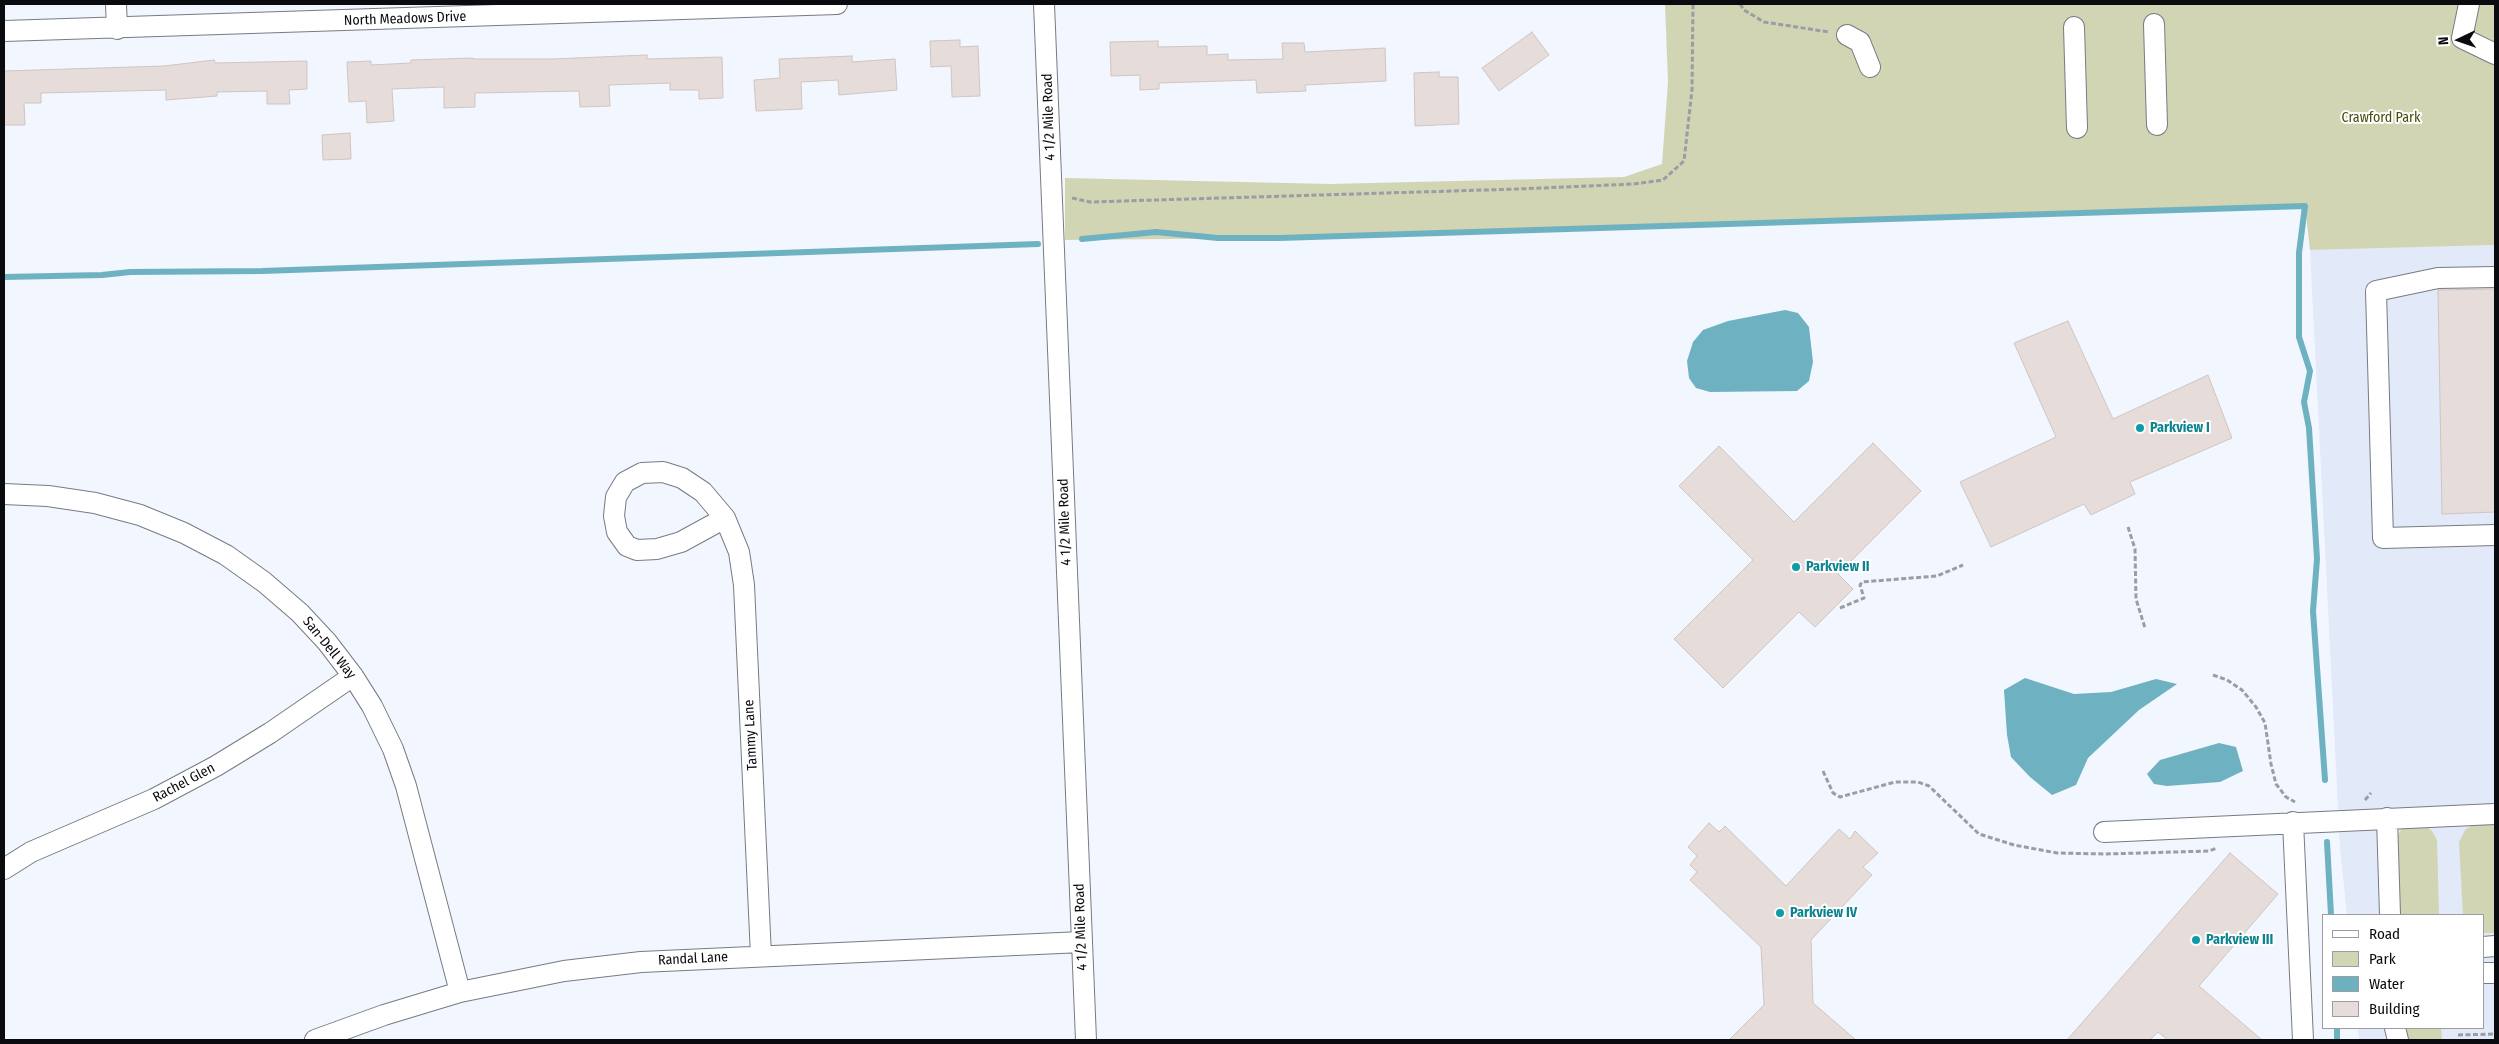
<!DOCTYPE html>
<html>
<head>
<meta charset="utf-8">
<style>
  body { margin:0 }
  #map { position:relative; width:2499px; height:1044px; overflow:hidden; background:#f2f6fe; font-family:"Fira Sans Condensed",sans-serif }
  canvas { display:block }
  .frame { position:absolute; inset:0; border:5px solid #0a0b0e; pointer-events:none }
  .legend { position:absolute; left:2322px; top:914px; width:162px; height:115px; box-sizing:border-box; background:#fff; border:1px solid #9d9d9f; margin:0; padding:6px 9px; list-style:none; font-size:15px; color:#0a0b0e }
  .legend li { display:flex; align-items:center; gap:10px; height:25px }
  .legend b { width:25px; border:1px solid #9d9d9f }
  .north { position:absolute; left:2434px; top:15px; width:50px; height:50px; -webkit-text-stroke:4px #fff; paint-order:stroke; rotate:267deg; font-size:14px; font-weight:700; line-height:20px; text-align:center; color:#0a0b0e }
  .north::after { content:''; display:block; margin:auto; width:18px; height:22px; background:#0a0b0e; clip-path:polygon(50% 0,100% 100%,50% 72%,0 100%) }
</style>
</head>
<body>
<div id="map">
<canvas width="2499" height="1044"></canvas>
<div class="frame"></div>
<ul class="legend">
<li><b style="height:6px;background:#fff"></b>Road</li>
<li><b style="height:14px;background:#d1d5b3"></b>Park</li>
<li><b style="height:14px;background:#6eb2c1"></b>Water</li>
<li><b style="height:14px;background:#e6dcd9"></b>Building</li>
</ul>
<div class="north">N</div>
</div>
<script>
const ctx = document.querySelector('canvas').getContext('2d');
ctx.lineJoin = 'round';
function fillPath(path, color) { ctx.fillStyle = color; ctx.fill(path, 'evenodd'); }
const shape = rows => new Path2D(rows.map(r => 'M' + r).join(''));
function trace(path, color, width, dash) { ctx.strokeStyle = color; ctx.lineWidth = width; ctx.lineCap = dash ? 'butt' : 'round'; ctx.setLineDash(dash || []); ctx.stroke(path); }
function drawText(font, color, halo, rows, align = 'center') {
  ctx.font = font + ' "Fira Sans Condensed",sans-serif'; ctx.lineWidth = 4; ctx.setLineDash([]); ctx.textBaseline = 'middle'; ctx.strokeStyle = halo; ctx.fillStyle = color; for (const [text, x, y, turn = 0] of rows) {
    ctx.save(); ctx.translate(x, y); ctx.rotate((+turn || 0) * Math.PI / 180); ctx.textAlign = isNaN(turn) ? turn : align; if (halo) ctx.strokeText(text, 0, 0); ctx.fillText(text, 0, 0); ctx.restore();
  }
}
fillPath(shape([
  [2495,245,2495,1040,2359,1040,2358,1028,2483,1028,2483,915,2347,915,2340,847,2310,250]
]), '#e2e9f8');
fillPath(shape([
  [1665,4,2495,4,2495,245,2310,250,2305,206,1279,238,1065,240,1065,178,1330,184,1624,177,1662,164,1668,82],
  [2495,823,2495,933,2483,933,2483,915,2463,915,2459,842,2465,830,2474,824],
  [2424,825,2432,831,2437,840,2439,915,2400,915,2397,837,2402,828],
  [2405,1028,2441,1028,2442,1040,2407,1040]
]), '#d1d5b3');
fillPath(shape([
  [1785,310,1798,313,1809,327,1813,362,1809,381,1797,391,1710,392,1696,388,1689,378,1687,361,1693,342,1703,330,1728,321],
  [2025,678,2074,694,2111,692,2156,679,2177,684,2139,710,2088,758,2076,785,2052,795,2030,777,2011,757,2007,735,2004,690],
  [2219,743,2236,747,2243,771,2220,782,2167,786,2154,784,2147,774,2160,760]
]), '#6eb2c1');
trace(shape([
  [1082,239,1156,232,1218,238,1279,238,2305,206,2299,253,2299,337,2310,371,2304,402,2309,428,2317,559,2313,611,2325,780],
  [4,277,102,275,130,272,262,271,1038,244],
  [2327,842,2331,915],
  [2337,1028,2337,1040]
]), '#6eb2c1', 6);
const building = shape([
  [1532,32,1549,55,1499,91,1482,68,1532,32],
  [960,40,960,47,978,46,980,96,952,97,951,66,931,67,930,41,960,40],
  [1158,41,1158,47,1207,46,1207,55,1228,54,1228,60,1283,59,1282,43,1304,43,1305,52,1385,48,1386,81,1305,85,1306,91,1257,93,1256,80,1159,83,1159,89,1140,90,1140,75,1111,76,1110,42,1158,41],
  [647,55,647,59,722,57,723,98,699,99,699,90,670,90,670,83,609,85,610,106,580,107,579,91,475,93,475,107,444,108,444,87,392,89,394,121,367,123,366,101,349,102,347,62,371,61,371,65,411,63,411,60,473,58,473,59,552,59,647,55],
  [852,56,852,62,895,59,897,90,839,95,838,80,801,82,802,109,756,111,754,80,780,78,779,59,852,56],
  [214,60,215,63,307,61,307,89,289,90,290,104,267,104,267,91,217,92,217,96,166,100,166,90,41,93,41,103,24,103,25,125,4,125,4,71,164,66,214,60],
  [1439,72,1439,77,1458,77,1459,124,1415,126,1414,73,1439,72],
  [350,133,351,159,323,160,322,135,350,133],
  [2495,289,2495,512,2442,514,2438,290,2495,289],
  [2068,321,2113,419,2208,375,2232,438,2130,482,2135,494,2091,515,2084,504,1991,547,1960,482,2056,437,2014,343,2068,321],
  [1873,443,1921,491,1838,574,1853,589,1815,627,1799,612,1723,688,1674,639,1753,560,1679,486,1719,446,1794,522,1873,443],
  [1709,823,1719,832,1725,826,1786,886,1839,829,1850,839,1855,831,1878,853,1863,867,1872,875,1811,940,1813,1003,1856,1040,1729,1040,1764,1005,1761,947,1690,880,1697,872,1690,865,1697,856,1688,847,1709,823],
  [2230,853,2278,894,2199,986,2262,1040,2168,1040,2158,1032,2150,1040,2067,1040,2230,853]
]);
fillPath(building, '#e6dcd9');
trace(building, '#cec5c1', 1);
const minor = shape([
  [116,4,117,29],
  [1044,4,1086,1040],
  [2469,4,2462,38,2495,54],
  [2154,24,2157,125],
  [2074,27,2077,128],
  [4,31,837,4],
  [1847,35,1860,42,1870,67],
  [2495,277,2438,278,2376,291,2383,538,2495,535],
  [4,494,48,496,95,503,140,515,184,533,226,555,264,582,300,613,327,642,353,676,372,706,393,749,406,786,460,992],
  [725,518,681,542,657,549,637,550,627,546,617,532,614,516,616,497,625,482,642,473,663,472,682,478,703,492,725,518,739,552,744,585,761,956],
  [2387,818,2390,915],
  [2293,822,2303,1040],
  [2104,832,2495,814],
  [4,869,31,852,154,799,216,766,270,733,353,676],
  [2483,947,2495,946],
  [2483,973,2495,973],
  [2395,1028,2398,1040],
  [315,1040,384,1015,460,992,564,971,641,962,1082,942]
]);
trace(minor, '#777b82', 22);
trace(shape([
  [1740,4,1744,10,1764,22,1829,32],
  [1072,198,1090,202,1518,189,1634,184,1663,180,1684,161,1692,90,1693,4],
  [2128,527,2135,549,2136,599,2145,628],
  [1840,608,1864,598,1860,585,1862,582,1937,576,1963,565],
  [2213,675,2227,680,2242,690,2256,707,2265,723,2271,764,2276,784,2286,797,2295,802],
  [1823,771,1833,793,1840,797,1895,782,1918,782,1929,786,1979,834,2014,845,2057,853,2106,854,2209,851,2217,848],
  [2365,800,2371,793],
  [2458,1035,2495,1034]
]), '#9a9da3', 3, [5, 2.5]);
trace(minor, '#fff', 20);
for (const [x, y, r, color] of [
  [2140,428,5,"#0f9aa8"],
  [1796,567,5,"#0f9aa8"],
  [1780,913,5,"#0f9aa8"],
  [2196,940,5,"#0f9aa8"]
]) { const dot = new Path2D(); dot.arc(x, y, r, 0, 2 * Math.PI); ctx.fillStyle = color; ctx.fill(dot); trace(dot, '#fff', 2); }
drawText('14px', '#0a0b0e', '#fff', [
  ["North Meadows Drive",405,19,-2],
  ["4 1/2 Mile Road",1049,117,-92],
  ["4 1/2 Mile Road",1065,522,-92],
  ["San-Dell Way",329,648,51],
  ["Tammy Lane",751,735,-93],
  ["Rachel Glen",184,783,-28],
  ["4 1/2 Mile Road",1081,927,-92],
  ["Randal Lane",693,959,-3]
]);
drawText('14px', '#484b0c', '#fff', [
  ["Crawford Park",2381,118]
]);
drawText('bold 14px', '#0d838f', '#fff', [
  ["Parkview I",2150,428],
  ["Parkview II",1806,567],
  ["Parkview IV",1790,913],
  ["Parkview III",2206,940]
], 'left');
</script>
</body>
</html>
